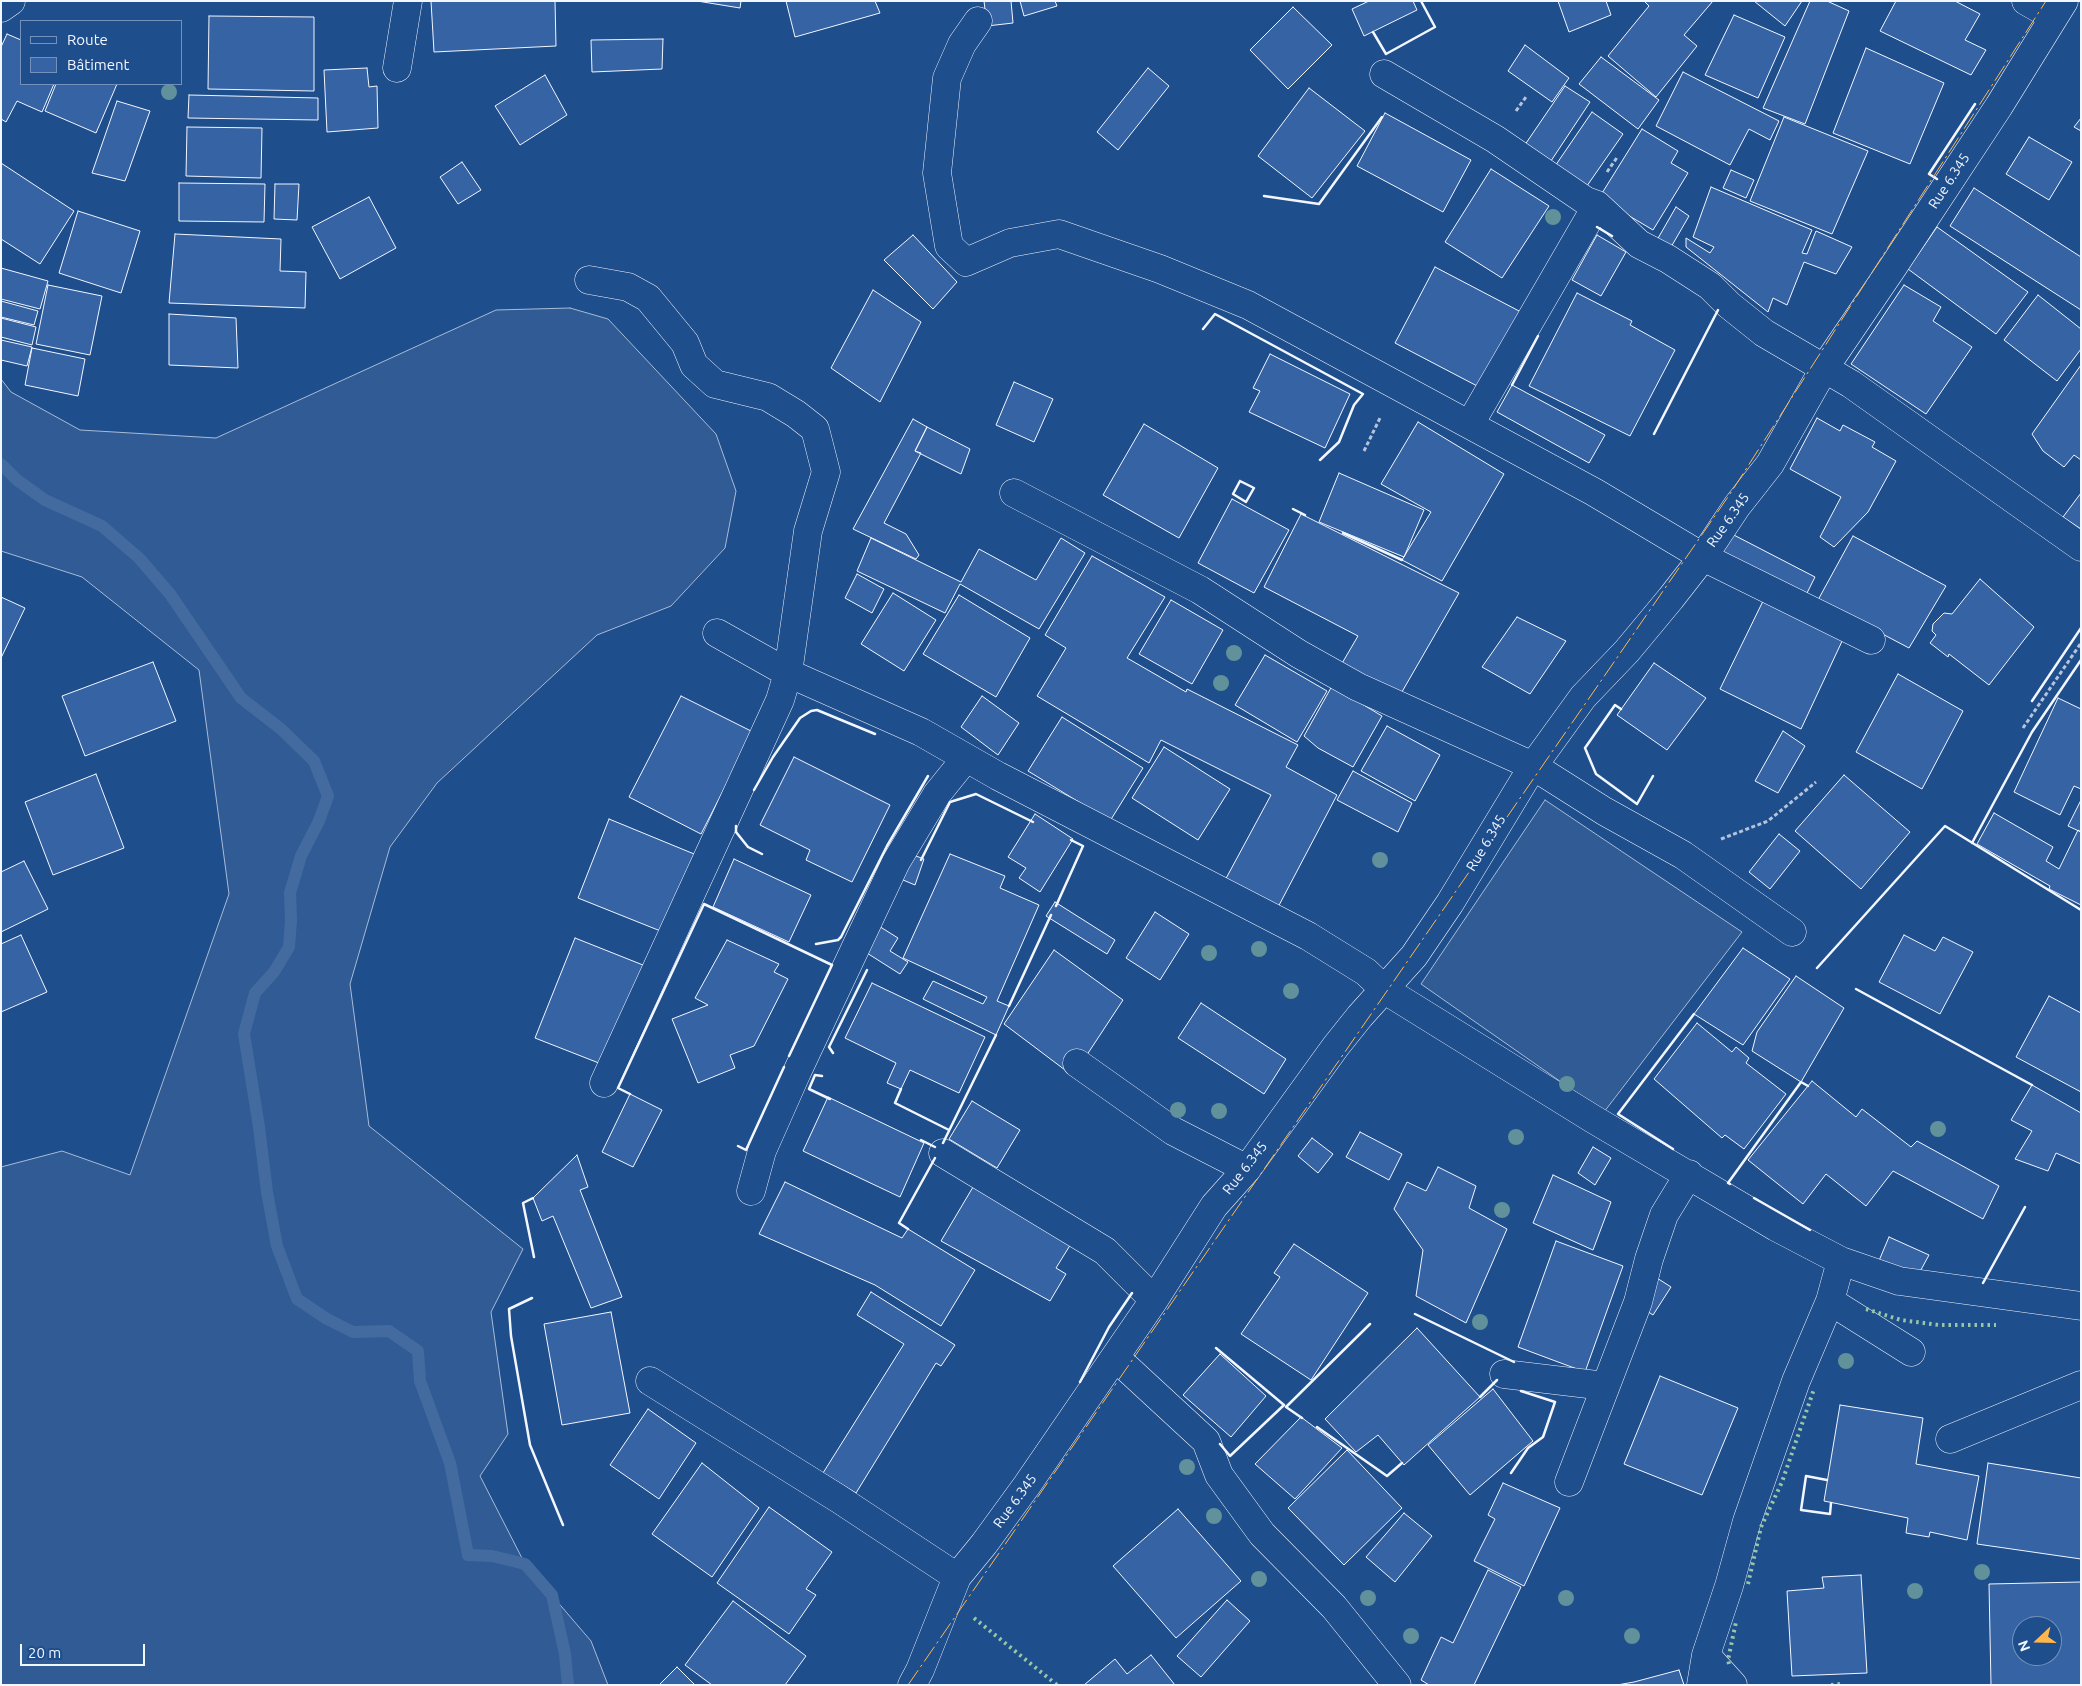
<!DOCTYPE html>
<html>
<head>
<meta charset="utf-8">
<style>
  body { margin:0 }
  #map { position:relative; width:2082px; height:1686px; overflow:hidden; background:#1f4e8c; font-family:Ubuntu,sans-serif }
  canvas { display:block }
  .frame { position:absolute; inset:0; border:2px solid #f2f6ff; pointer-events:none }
  .legend { position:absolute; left:20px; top:20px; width:162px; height:65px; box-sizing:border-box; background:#1f4e8c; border:1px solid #7391ba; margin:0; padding:6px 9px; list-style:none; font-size:15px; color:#f2f6ff }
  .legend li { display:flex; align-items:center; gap:10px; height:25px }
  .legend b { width:25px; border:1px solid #7391ba }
  .north { position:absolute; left:2012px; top:1616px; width:50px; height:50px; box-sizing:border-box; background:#1f4e8c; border:1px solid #7391ba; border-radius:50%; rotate:249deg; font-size:14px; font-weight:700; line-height:20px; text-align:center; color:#f2f6ff }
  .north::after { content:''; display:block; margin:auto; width:18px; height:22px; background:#ffb74d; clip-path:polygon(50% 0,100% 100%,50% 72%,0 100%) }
  .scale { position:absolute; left:20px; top:1644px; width:125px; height:22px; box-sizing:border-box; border:2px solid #f2f6ff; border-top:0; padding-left:6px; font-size:15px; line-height:18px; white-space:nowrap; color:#f2f6ff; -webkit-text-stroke:4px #1f4e8c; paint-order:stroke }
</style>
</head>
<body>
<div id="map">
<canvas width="2082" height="1686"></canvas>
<div class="frame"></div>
<ul class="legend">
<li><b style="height:6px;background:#1f4e8c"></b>Route</li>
<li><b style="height:14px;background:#3563a3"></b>Bâtiment</li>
</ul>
<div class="north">N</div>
<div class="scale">20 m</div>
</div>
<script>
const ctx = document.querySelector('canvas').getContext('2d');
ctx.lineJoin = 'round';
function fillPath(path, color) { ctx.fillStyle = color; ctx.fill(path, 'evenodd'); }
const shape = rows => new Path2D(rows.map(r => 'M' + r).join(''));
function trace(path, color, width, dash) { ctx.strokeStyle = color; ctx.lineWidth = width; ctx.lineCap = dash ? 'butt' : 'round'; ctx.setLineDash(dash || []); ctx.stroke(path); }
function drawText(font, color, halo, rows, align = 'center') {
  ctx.font = font + ' Ubuntu,sans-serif'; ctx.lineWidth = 4; ctx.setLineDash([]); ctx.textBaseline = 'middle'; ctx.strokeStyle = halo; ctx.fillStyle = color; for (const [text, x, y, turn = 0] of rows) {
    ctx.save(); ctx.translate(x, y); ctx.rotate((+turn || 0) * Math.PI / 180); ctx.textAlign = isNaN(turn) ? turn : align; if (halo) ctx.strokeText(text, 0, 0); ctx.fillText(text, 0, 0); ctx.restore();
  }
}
const built = shape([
  [570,308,608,319,716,434,736,491,725,548,671,606,597,635,437,783,390,847,350,984,369,1126,523,1249,491,1312,508,1434,480,1476,525,1564,591,1641,608,1685,1,1685,1,1167,62,1151,130,1175,229,894,199,670,82,577,1,551,1,379,11,392,80,430,216,438,496,310,570,308],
  [1545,800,1742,932,1604,1112,1421,984,1545,800]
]);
fillPath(built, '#305b95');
trace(built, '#a8bbd7', 1);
trace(shape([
  [1,464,17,480,45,500,102,526,139,558,170,594,241,698,281,729,314,761,328,796,319,821,301,856,290,893,291,920,289,947,274,972,255,993,244,1034,259,1127,267,1192,277,1246,297,1299,327,1319,353,1332,389,1331,418,1351,420,1381,450,1463,468,1555,492,1556,525,1564,552,1595,565,1654,568,1685]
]), '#446ba0', 12);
const building = shape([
  [431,1,555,1,556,46,434,52,431,1],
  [697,1,741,1,740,8,697,1],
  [786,1,875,1,880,13,795,37,786,1],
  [984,1,1011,1,1013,23,987,26,984,1],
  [1020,1,1055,1,1057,6,1024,16,1020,1],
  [1369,1,1413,1,1417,10,1364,36,1352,9,1369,1],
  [1558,1,1606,1,1611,15,1569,32,1558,1],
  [1644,1,1713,1,1684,35,1697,46,1656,97,1608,56,1649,6,1644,1],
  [1754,1,1802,1,1785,26,1754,1],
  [1810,1,1827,1,1849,11,1805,124,1763,108,1810,1],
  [1896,1,1955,1,1980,14,1965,40,1986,50,1971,75,1880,31,1896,1],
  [1293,7,1332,45,1288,89,1250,50,1293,7],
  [1734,15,1785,37,1758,98,1705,75,1734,15],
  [209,16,314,17,314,91,208,89,209,16],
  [7,34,21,40,21,84,54,84,42,112,17,101,6,122,1,119,1,47,7,34],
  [663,39,662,69,592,72,591,40,663,39],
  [1525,45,1569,78,1552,102,1508,71,1525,45],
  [1866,48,1944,83,1910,164,1833,133,1866,48],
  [1601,57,1659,100,1638,129,1579,84,1601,57],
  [367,68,369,87,377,86,378,128,327,132,324,70,367,68],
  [1148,68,1169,86,1118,150,1097,132,1148,68],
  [1683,72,1779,121,1770,140,1749,129,1730,165,1656,126,1683,72],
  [545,75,567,115,520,145,495,106,545,75],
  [56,84,117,84,96,133,45,111,56,84],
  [1565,86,1590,102,1547,167,1520,152,1565,86],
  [1309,88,1365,131,1312,198,1258,156,1309,88],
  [189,95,318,98,318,120,188,118,189,95],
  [117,101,150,111,125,181,92,173,117,101],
  [1592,112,1623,134,1582,193,1551,172,1592,112],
  [1385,113,1471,160,1443,212,1357,166,1385,113],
  [1784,117,1868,151,1832,234,1750,201,1784,117],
  [2081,118,2081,131,2074,127,2081,118],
  [187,127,262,128,261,178,186,176,187,127],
  [1642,129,1678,151,1671,163,1688,173,1653,230,1599,198,1642,129],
  [2029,137,2072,162,2049,200,2006,174,2029,137],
  [462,162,481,190,458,204,440,177,462,162],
  [1,163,74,211,40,264,1,239,1,163],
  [1491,169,1549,206,1502,278,1445,242,1491,169],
  [1731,170,1754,180,1746,198,1723,188,1731,170],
  [179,183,265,184,264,222,179,221,179,183],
  [275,184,299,184,297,220,274,219,275,184],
  [1711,187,1812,230,1802,253,1807,254,1816,231,1852,247,1836,274,1804,262,1787,305,1773,298,1768,312,1686,247,1686,238,1710,253,1714,247,1693,237,1711,187],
  [1974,188,2081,257,2081,310,1950,226,1974,188],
  [369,197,396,248,340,279,312,227,369,197],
  [1676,207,1689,216,1667,254,1653,247,1676,207],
  [78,211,140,231,121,293,59,273,78,211],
  [1937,227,2028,292,1996,334,1908,269,1937,227],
  [175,234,281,239,280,271,306,272,305,308,169,303,175,234],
  [913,235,957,282,933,309,884,260,913,235],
  [1597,235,1626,252,1601,296,1572,280,1597,235],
  [1435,267,1521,312,1481,388,1395,343,1435,267],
  [1,268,48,281,40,309,1,299,1,268],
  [48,285,102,296,90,355,36,344,48,285],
  [1904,285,1941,307,1933,321,1972,347,1926,414,1851,364,1904,285],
  [873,290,921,322,880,402,831,368,873,290],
  [1577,293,1632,321,1630,325,1675,350,1630,436,1529,386,1577,293],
  [2038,295,2081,329,2081,349,2057,381,2004,340,2038,295],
  [1,301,38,311,34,325,1,317,1,301],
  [169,314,236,318,238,368,169,365,169,314],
  [1,318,36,327,32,345,1,337,1,318],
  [1,340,32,347,27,366,1,360,1,340],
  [32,348,85,359,78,396,25,385,32,348],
  [1270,354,1350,394,1325,448,1249,412,1260,391,1253,388,1270,354],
  [2081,365,2081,460,2074,455,2064,467,2043,451,2032,434,2081,365],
  [1014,382,1053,399,1034,442,996,425,1014,382],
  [1512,385,1605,435,1589,463,1497,412,1512,385],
  [1817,418,1840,431,1843,425,1875,442,1872,447,1896,461,1868,512,1834,547,1820,537,1841,497,1790,469,1817,418],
  [913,419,927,427,915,451,921,453,884,523,906,534,919,555,916,559,853,529,913,419],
  [1418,422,1504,474,1442,581,1402,560,1431,512,1381,484,1418,422],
  [1144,424,1218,468,1179,538,1103,495,1144,424],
  [927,427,970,449,961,474,915,451,927,427],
  [1339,473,1424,510,1404,557,1319,522,1339,473],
  [2081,493,2081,529,2063,517,2081,493],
  [1232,499,1289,530,1254,593,1198,563,1232,499],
  [1301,514,1459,593,1399,697,1341,665,1358,636,1264,587,1301,514],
  [1728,532,1815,577,1803,601,1715,556,1728,532],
  [1853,536,1946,586,1909,648,1818,600,1853,536],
  [871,538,961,582,979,549,1036,580,1061,538,1085,553,1039,629,960,584,945,613,857,571,871,538],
  [1092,556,1165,597,1127,658,1186,692,1187,689,1298,745,1286,767,1337,795,1276,911,1223,884,1271,795,1161,740,1149,763,1037,696,1066,648,1045,635,1092,556],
  [857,574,884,589,872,613,845,598,857,574],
  [1980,579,2034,627,1989,685,1949,654,1948,657,1930,643,1936,635,1932,631,1933,624,1944,613,1952,614,1980,579],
  [893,593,936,620,904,671,861,644,893,593],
  [959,595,1030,638,996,697,923,654,959,595],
  [1,597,25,608,1,658,1,597],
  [1764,599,1844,637,1801,729,1720,689,1764,599],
  [1171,600,1223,630,1192,684,1139,654,1171,600],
  [1517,617,1566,641,1530,694,1482,667,1517,617],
  [1265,655,1327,691,1297,742,1235,705,1265,655],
  [153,662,176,721,85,756,62,696,153,662],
  [1654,663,1706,698,1667,750,1617,715,1654,663],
  [1898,674,1963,711,1922,789,1856,752,1898,674],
  [1332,686,1382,716,1353,767,1318,748,1304,736,1332,686],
  [681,696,753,732,701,834,629,797,681,696],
  [982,696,1019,723,998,755,961,727,982,696],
  [2058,698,2081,709,2081,789,2074,786,2060,815,2014,792,2058,698],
  [1062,717,1143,768,1110,821,1028,771,1062,717],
  [1387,726,1440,755,1415,801,1361,771,1387,726],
  [1783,731,1805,746,1778,793,1755,781,1783,731],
  [1164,747,1230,789,1198,840,1132,798,1164,747],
  [794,757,890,805,852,882,806,860,810,850,760,825,794,757],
  [1353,771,1412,803,1398,832,1337,800,1353,771],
  [96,774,124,848,53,875,25,802,96,774],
  [1844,775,1910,832,1861,889,1795,831,1844,775],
  [2081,800,2081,832,2068,826,2081,800],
  [1994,813,2053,847,2046,861,2059,869,2078,830,2081,832,2081,905,2049,889,2050,886,1977,844,1994,813],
  [1035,814,1073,839,1040,892,1019,878,1026,868,1008,857,1035,814],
  [609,819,699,856,668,934,578,898,609,819],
  [1779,834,1800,851,1770,889,1749,872,1779,834],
  [905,852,924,859,915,885,896,877,905,852],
  [950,854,1005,876,1000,888,1039,905,997,1001,1009,1006,996,1035,923,999,933,981,983,1004,987,997,903,958,950,854],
  [734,859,811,895,789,942,713,907,734,859],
  [24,861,48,909,1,932,1,872,24,861],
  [1055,902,1115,940,1107,954,1046,916,1055,902],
  [1155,912,1189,934,1160,980,1126,958,1155,912],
  [874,923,898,938,890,951,908,962,900,974,859,948,874,923],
  [21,935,47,992,1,1012,1,944,21,935],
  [1904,935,1935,951,1943,937,1973,952,1940,1014,1879,982,1904,935],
  [575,938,648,967,609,1067,535,1038,575,938],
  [727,940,779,964,774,972,788,979,754,1046,730,1055,735,1068,698,1083,672,1019,708,1005,695,998,727,940],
  [1743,948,1790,979,1743,1045,1694,1014,1743,948],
  [1054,950,1123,1000,1073,1076,1004,1024,1054,950],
  [1796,976,1844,1008,1801,1082,1752,1051,1757,1032,1796,976],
  [872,983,985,1037,959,1093,910,1070,901,1089,887,1083,896,1063,845,1038,872,983],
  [2049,996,2081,1013,2081,1092,2016,1057,2049,996],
  [1201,1003,1286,1059,1264,1094,1178,1038,1201,1003],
  [1697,1023,1732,1052,1736,1047,1749,1058,1746,1063,1786,1094,1744,1149,1725,1135,1722,1138,1654,1079,1697,1023],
  [1812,1081,1856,1117,1862,1109,1911,1147,1917,1141,1999,1186,1983,1219,1893,1171,1866,1206,1826,1174,1803,1204,1748,1160,1812,1081],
  [2032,1085,2081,1113,2081,1164,2056,1153,2048,1171,2015,1159,2032,1131,2011,1120,2032,1085],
  [630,1094,662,1110,633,1167,602,1152,630,1094],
  [828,1097,924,1143,900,1197,803,1151,828,1097],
  [972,1101,1020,1130,997,1168,949,1139,972,1101],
  [1360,1132,1402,1154,1389,1180,1346,1157,1360,1132],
  [1312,1138,1333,1154,1318,1173,1298,1156,1312,1138],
  [1593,1147,1611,1158,1595,1185,1578,1173,1593,1147],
  [577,1155,588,1187,580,1190,622,1297,591,1308,553,1216,542,1221,533,1198,577,1155],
  [1438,1167,1476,1186,1469,1208,1507,1229,1466,1323,1416,1296,1423,1250,1394,1209,1407,1182,1426,1191,1438,1167],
  [1553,1175,1611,1202,1593,1250,1533,1223,1553,1175],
  [785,1182,902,1238,908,1229,975,1270,941,1326,875,1285,759,1234,785,1182],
  [976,1182,1077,1234,1056,1268,1066,1274,1050,1301,941,1241,976,1182],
  [1889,1237,1929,1255,1916,1279,1878,1263,1889,1237],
  [1556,1241,1623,1266,1585,1372,1518,1347,1556,1241],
  [1294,1244,1368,1293,1311,1380,1241,1334,1280,1277,1274,1273,1294,1244],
  [1643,1269,1671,1287,1653,1315,1625,1297,1643,1269],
  [871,1292,955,1345,941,1366,936,1363,856,1493,823,1473,904,1344,857,1315,871,1292],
  [611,1312,630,1413,562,1425,544,1324,611,1312],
  [1417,1328,1480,1397,1404,1465,1378,1435,1356,1452,1325,1419,1417,1328],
  [1220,1354,1266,1396,1231,1437,1183,1395,1220,1354],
  [1660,1376,1738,1408,1702,1495,1624,1464,1660,1376],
  [1493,1389,1533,1441,1470,1495,1428,1445,1493,1389],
  [1840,1405,1923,1418,1916,1464,1979,1476,1967,1540,1930,1532,1929,1537,1906,1533,1908,1518,1824,1501,1840,1405],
  [648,1409,696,1443,659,1499,610,1465,648,1409],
  [1301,1417,1342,1448,1295,1499,1255,1464,1301,1417],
  [1347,1450,1402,1508,1344,1565,1288,1508,1347,1450],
  [702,1463,759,1508,712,1577,652,1534,702,1463],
  [1988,1463,2081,1478,2081,1559,1977,1544,1988,1463],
  [1503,1483,1560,1508,1524,1586,1474,1561,1495,1519,1488,1515,1503,1483],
  [769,1507,832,1552,806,1589,816,1595,789,1634,717,1583,769,1507],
  [1178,1509,1241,1581,1176,1638,1113,1566,1178,1509],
  [1404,1513,1432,1536,1395,1582,1366,1557,1404,1513],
  [1488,1570,1521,1587,1474,1685,1429,1685,1421,1680,1441,1637,1453,1643,1488,1570],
  [1861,1575,1867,1673,1792,1676,1787,1591,1824,1588,1822,1577,1861,1575],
  [2081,1582,2081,1685,1991,1685,1989,1584,2081,1582],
  [2022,1626,2052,1626,2052,1656,2022,1656,2022,1626],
  [1227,1600,1250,1621,1201,1677,1177,1656,1227,1600],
  [733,1601,806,1656,785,1685,712,1685,685,1665,733,1601],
  [1151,1655,1175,1685,1084,1685,1115,1659,1127,1674,1151,1655],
  [677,1667,695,1685,659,1685,677,1667],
  [1679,1670,1684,1685,1617,1685,1634,1682,1679,1670]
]);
fillPath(building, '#3563a3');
trace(building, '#f2f6ff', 1);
const street = shape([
  [2026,1,2054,17],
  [1,8,11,1],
  [978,21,962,44,947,78,937,173,949,246,966,262,1010,243,1059,234,1160,269,1248,305,1594,492,1703,557,1871,640],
  [397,68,408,1],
  [1384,74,1495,139,1586,201,1597,205,1639,244,1668,259,1710,286,1729,305,1764,333,1851,384,2081,547],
  [589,280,628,287,648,298,685,343,694,365,715,384,768,397,796,414,815,429,826,472,808,531,788,673,780,700,604,1083],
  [1470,424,1597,205],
  [1014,493,1200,590,1299,654,1358,687,1533,766,1604,811,1683,855,1792,932],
  [717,633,788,673,921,732,998,776,1308,936,1366,972,1385,990,1593,1119,1776,1227,1841,1261,1899,1281,2081,1306],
  [1077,1063,1173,1131,1247,1169],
  [943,1153,1105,1251,1154,1300],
  [751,1191,762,1151,797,1072,896,862,937,794,966,758],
  [1830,1301,1911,1352],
  [1115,1357,1206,1441,1219,1475,1262,1534,1334,1607,1397,1685],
  [1504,1374,1605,1386],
  [650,1381,839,1499,957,1577],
  [1950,1439,2081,1385],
  [1569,1482,1638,1302,1649,1259,1664,1215,1689,1174],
  [912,1685,920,1670,957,1577,984,1544,1027,1485,1154,1300,1214,1206,1247,1169,1336,1046,1360,1016,1414,956,1450,903,1533,766,1583,697,1627,651,1671,598,1703,557,1737,506,1770,464,1825,367,1893,267,1999,106,2064,1],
  [1701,1685,1706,1655],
  [1733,1685,1706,1655,1729,1586,1747,1521,1796,1381,1830,1301,1841,1261]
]);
trace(street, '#f2f6ff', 29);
trace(shape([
  [1516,111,1526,97],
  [1607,172,1618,156],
  [1364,451,1380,418],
  [2023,728,2081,643],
  [1721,839,1768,821,1816,782]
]), '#b3c4dc', 3, [4, 2.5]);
trace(street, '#1f4e8c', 28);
trace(shape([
  [1866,1309,1901,1320,1939,1325,1996,1325],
  [1748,1584,1761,1527,1782,1482,1814,1389],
  [974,1618,1057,1685],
  [1729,1664,1728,1660,1736,1622],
  [1831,1685,1841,1684]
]), '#97c8a6', 4, [2.5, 4]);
trace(shape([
  [1373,32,1386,54,1435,27,1421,1],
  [1937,179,1929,174,1975,104],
  [1264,196,1319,204,1382,117],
  [1597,227,1612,236],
  [1203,329,1215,314,1363,394,1354,405,1339,442,1320,460],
  [1512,385,1538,336],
  [1654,434,1718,310],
  [1240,481,1254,488,1246,502,1233,494,1240,481],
  [1293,509,1305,515],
  [1343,533,1402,560],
  [2032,701,2081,628],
  [1621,709,1615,705,1585,748,1596,774,1637,804,1653,776],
  [754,790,773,757,800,718,811,711,817,710,875,734],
  [736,826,736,832,748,847,762,854],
  [1972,843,2032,732,2081,660],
  [921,860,950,802,976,794,1033,822],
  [1056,906,1083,846,1071,840],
  [816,944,838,940,841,937,887,846,928,776],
  [1817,968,1945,826,2081,910],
  [1856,989,2032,1085],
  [1009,1006,1051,915],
  [833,1053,829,1047,867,970],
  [822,1076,815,1075,809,1089,830,1099],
  [901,1089,895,1103,949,1130],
  [630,1094,618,1088,704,904,832,965,789,1056],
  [921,1140,935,1147],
  [943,1143,996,1035],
  [738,1146,746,1150,784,1067],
  [1673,1149,1618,1114,1694,1014],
  [1730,1184,1728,1183,1801,1082,1808,1086],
  [533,1198,523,1203,534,1257],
  [1754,1198,1810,1230],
  [908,1229,899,1223,935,1158],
  [1983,1283,2025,1207],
  [532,1298,509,1309,511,1336,530,1445,563,1525],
  [1415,1314,1514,1362],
  [1216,1348,1284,1405,1230,1456,1220,1444],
  [1080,1382,1109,1327,1132,1293],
  [1480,1397,1497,1380],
  [1302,1418,1286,1407,1370,1324],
  [1317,1427,1387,1476,1402,1463],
  [1511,1473,1528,1448,1543,1437,1555,1402,1521,1391],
  [1827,1480,1806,1476,1801,1510,1830,1514,1831,1503]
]), '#f2f6ff', 2.5);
trace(shape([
  [908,1685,1730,494,2046,1]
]), '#ffb74d', 1, [18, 4, 2.5, 4]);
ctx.fillStyle = '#61919a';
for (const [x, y] of [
  [169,92],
  [1553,217],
  [1234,653],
  [1221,683],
  [1380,860],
  [1259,949],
  [1209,953],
  [1291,991],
  [1567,1084],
  [1178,1110],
  [1219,1111],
  [1938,1129],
  [1516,1137],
  [1502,1210],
  [1480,1322],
  [1846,1361],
  [1187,1467],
  [1214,1516],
  [1982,1572],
  [1259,1579],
  [1915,1591],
  [1368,1598],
  [1566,1598],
  [1411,1636],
  [1632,1636]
]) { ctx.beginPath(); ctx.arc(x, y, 8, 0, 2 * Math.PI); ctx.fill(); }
drawText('14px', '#f2f6ff', '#1f4e8c', [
  ["Rue 6.345",1949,181,-57],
  ["Rue 6.345",1728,520,-55],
  ["Rue 6.345",1486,843,-59],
  ["Rue 6.345",1245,1168,-52],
  ["Rue 6.345",1015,1501,-54]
]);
</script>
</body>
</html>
